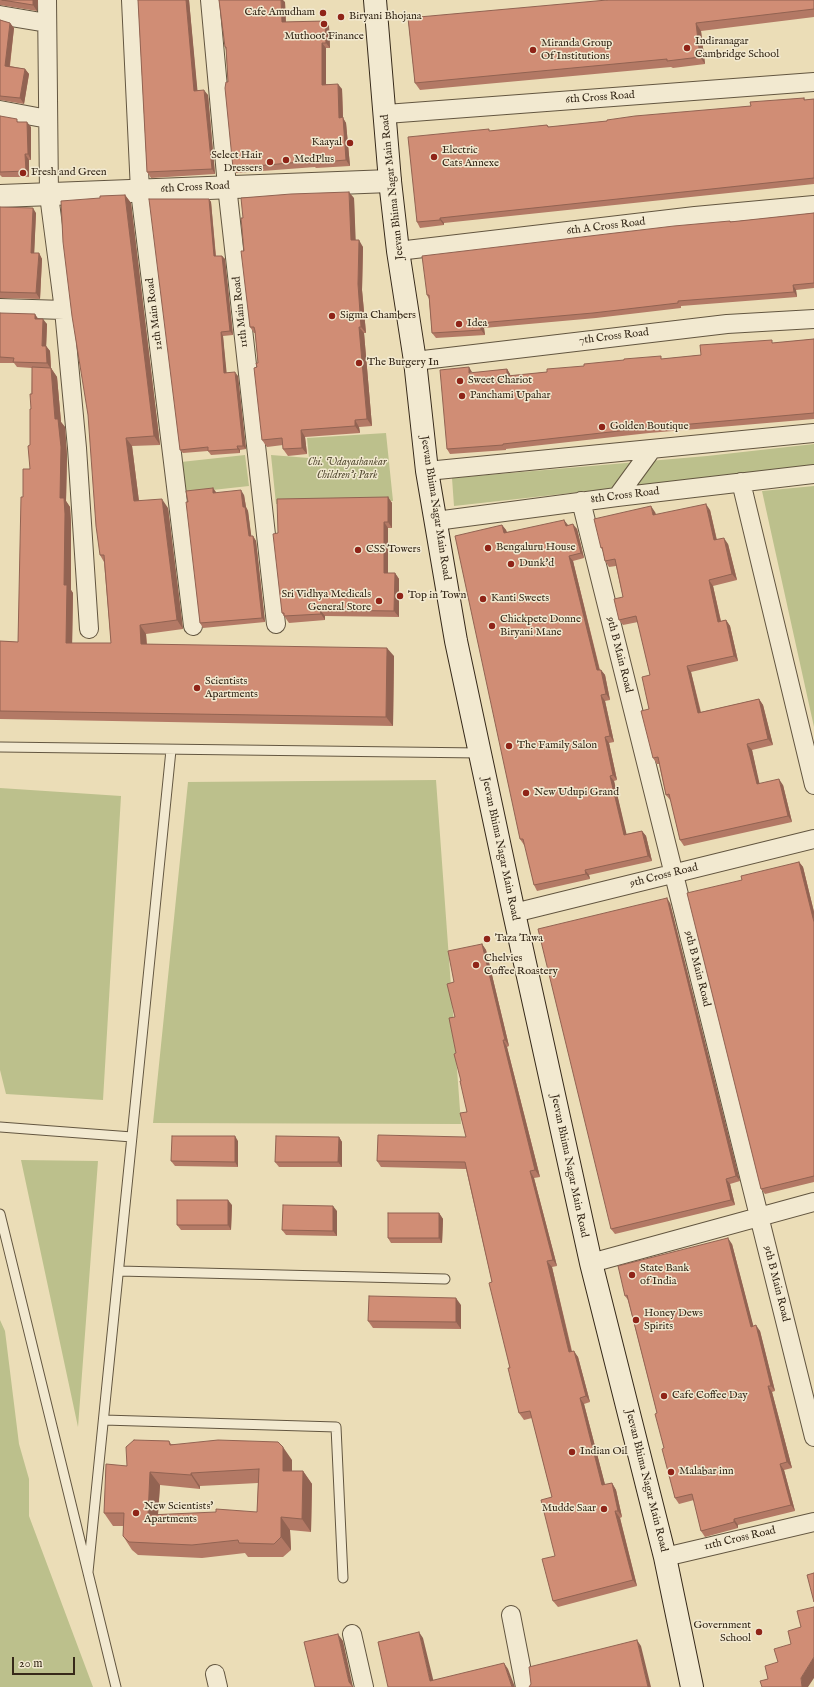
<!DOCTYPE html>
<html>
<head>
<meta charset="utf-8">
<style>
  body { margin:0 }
  #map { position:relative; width:814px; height:1687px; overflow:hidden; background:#ebddb7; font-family:"IM FELL English",serif }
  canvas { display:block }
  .scale { position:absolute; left:12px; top:1657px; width:63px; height:18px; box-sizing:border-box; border:2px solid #362919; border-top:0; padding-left:5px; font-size:12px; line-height:14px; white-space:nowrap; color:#362919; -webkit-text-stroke:3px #f2e9d0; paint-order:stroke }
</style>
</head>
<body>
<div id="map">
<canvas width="814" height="1687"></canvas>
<div class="scale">20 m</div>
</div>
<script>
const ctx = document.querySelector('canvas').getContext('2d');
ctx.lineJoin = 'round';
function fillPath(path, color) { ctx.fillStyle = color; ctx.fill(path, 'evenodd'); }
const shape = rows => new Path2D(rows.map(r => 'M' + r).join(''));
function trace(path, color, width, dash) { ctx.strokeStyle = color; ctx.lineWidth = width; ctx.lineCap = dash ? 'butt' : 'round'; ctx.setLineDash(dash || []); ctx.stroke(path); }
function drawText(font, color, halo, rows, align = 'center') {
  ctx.font = font + ' "IM FELL English",serif'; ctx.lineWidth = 3; ctx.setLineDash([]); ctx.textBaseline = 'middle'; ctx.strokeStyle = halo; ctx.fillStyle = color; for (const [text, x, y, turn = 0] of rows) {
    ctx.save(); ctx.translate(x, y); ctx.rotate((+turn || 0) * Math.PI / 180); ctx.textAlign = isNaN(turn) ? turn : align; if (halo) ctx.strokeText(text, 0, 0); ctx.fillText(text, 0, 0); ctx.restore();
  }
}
fillPath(shape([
  [386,433,393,501,276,504,271,455,309,458,307,438],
  [814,444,814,466,454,506,452,478,707,456],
  [245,455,249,486,185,493,181,462],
  [814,486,814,727,762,491],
  [436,780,461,1124,153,1123,188,782],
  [0,788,121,796,103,1100,6,1094,0,1070],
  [21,1160,98,1161,78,1427],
  [0,1320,5,1331,19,1444,29,1479,29,1516,93,1687,0,1687]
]), '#bcc08c');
const service = shape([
  [0,747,480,753],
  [0,1127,132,1137],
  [0,1214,116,1687],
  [119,1271,445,1279],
  [104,1420,336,1427,343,1578],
  [88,1572,171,750]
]);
const minor = shape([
  [47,0,49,195,64,310,77,448,89,629],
  [131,0,140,191,193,626],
  [210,0,227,186,276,624],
  [0,15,47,23],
  [0,110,48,119],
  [386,114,814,82],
  [398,251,695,216,814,205],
  [0,308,64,310],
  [415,361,727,324,814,319],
  [427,471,814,433],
  [741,482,814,785],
  [617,497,652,449],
  [581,501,814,1437],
  [436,521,617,497,814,474],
  [514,913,814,839],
  [591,1263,814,1202],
  [665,1557,814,1522],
  [511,1615,525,1687],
  [352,1634,364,1687],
  [215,1674,218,1687]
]);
const tertiary = shape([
  [0,196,390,181]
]);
const secondary = shape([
  [375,0,390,181,398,251,415,361,427,471,456,641,514,913,591,1263,665,1557,692,1687]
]);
trace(service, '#635640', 11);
trace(minor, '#635640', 20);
trace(tertiary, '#635640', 24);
trace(secondary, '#362919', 24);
trace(service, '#f2e9d0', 9);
trace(minor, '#f2e9d0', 18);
trace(tertiary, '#f2e9d0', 22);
trace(secondary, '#f2e9d0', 22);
fillPath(shape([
  [0,0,38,0,37,11,0,5],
  [138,0,189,0,197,90,208,95,215,174,151,178,147,172],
  [814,0,814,17,701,31,705,64,673,68,671,67,420,90,415,83,408,18],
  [285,2,286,22,325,21,329,26,330,48,326,48,326,84,342,89,343,118,346,123,350,166,316,168,315,167,236,173,233,168,228,82,226,50,225,47],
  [0,20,10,23,14,28,10,66,25,69,29,74,24,104,0,100],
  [804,98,805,100,814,99,814,184,444,223,444,225,420,228,417,222,490,131,547,125,549,127,607,121,751,106],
  [0,116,19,122,31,127,31,160,29,160,29,177,2,177,0,175],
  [125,195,131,203,160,445,132,446,139,501,168,508,183,629,146,634,147,644,394,656,393,726,0,719,0,641,18,642,23,497,30,469,32,368,17,367,14,363,0,363,0,313,38,319,47,324,46,346,50,351,51,368,57,377,61,422,65,427,67,456,66,501,70,507,71,523,71,590,73,593,72,643,111,643,104,562,100,555,100,198],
  [354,198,355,240,363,247,362,290,366,333,364,333,372,426,359,427,360,433,305,437,307,454,288,456,283,449,283,445,267,447,262,440,257,367,258,363,255,333,254,333,250,327,244,251],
  [209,199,211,202,216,256,222,256,225,259,233,335,223,336,226,373,238,376,246,449,240,450,240,453,211,455,208,451,183,453,180,450],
  [0,207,36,213,34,253,39,253,42,259,40,299,0,298],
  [814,213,814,288,796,290,797,297,681,306,681,308,596,318,484,328,485,335,436,338,432,333,429,299,427,295,730,221,731,222],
  [814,339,814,419,649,433,506,449,506,450,450,454,447,449,472,373,507,369,510,374,510,376,547,372,663,359,701,355,774,343],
  [216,492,216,493,244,495,246,507,248,511,251,536,253,536,256,541,265,622,203,628,200,623,188,502],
  [388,497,392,503,392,528,388,528,388,573,395,573,399,579,399,617,325,616,325,620,289,623,282,613,278,533],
  [710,510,717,540,728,544,737,580,713,586,721,621,726,620,730,626,738,661,691,672,701,712,759,699,763,705,773,745,752,750,759,784,783,785,792,822,684,846,680,840,671,801,666,795,659,764,657,764,653,758,649,709,650,675,638,622,623,625,619,620,623,597,616,566,609,567,605,561,603,551,601,548,655,512,656,515],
  [502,525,506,530,507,532,568,525,577,529,584,558,573,561,600,670,601,670,605,675,610,700,605,701,614,742,609,743,617,780,614,781,626,834,642,831,646,836,652,861,589,875,590,879,537,891,534,885,525,844,524,845,520,839],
  [799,862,803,867,814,912,814,1182,765,1194,761,1189,742,880],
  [670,903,740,1181,730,1184,735,1205,615,1234,611,1229],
  [482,944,486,950,509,1046,507,1047,540,1177,534,1178,557,1266,552,1267,572,1351,578,1357,590,1402,584,1404,605,1485,612,1483,616,1490,622,1517,620,1518,637,1586,558,1607,553,1601,555,1556,552,1497,532,1418,524,1420,519,1413,492,1282,466,1169,381,1167,377,1161,466,1137,467,1112,456,1053,454,982],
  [339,1137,342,1142,342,1167,279,1167,275,1162],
  [238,1141,238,1167,175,1166,171,1161],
  [232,1205,231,1230,181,1230,177,1225],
  [337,1211,337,1236,286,1235,282,1230],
  [439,1213,443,1219,442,1243,391,1243,388,1238],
  [732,1244,753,1326,760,1331,775,1391,772,1392,792,1468,784,1470,795,1511,738,1525,738,1528,705,1537,701,1531,694,1500,679,1504,675,1498,657,1413,628,1300,625,1296],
  [461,1305,461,1329,373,1328,368,1321],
  [169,1441,171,1444,292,1460,292,1471,303,1471,312,1484,311,1532,290,1530,291,1550,283,1557,248,1557,245,1553,202,1558,138,1555,132,1550,123,1536,123,1526,113,1526,104,1513,127,1466],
  [258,1483,257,1512,158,1515,160,1485,200,1489,200,1486]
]), '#b37965');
fillPath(shape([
  [33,0,38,0,37,11,33,5],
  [186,0,189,0,198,96,194,91],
  [281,0,283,0,285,2,286,28,282,22],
  [325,21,329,26,330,48,326,43],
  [10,23,14,28,9,71,5,66],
  [696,23,701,31,705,64,700,57],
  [322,43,326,48,326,90,322,85],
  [25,69,29,74,24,104,20,98],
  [338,84,342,89,343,118,346,123,350,166,346,160,339,118],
  [204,90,208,95,215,174,212,169],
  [27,122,31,127,31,160,28,154],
  [25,154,29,160,29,177,26,171],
  [349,192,354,198,356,247,351,240],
  [125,195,131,203,160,445,154,436],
  [209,199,211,202,216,260,214,256],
  [33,208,36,213,34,258,31,253],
  [440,218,444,223,444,225,440,220],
  [359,240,363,247,362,290,366,333,361,327,358,284],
  [39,253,42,259,40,299,36,293],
  [222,256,225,259,233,335,230,331],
  [793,285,796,290,797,297,794,292],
  [35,314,39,320,35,319],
  [43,319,47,324,46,351,42,346],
  [480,323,484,328,485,335,481,330],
  [359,327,364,333,372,426,367,419],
  [221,332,223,336,227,376,224,373],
  [46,346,50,351,51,369,47,363],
  [469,367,472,372,469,373],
  [51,368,57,377,61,422,65,427,67,456,66,501,70,507,71,523,71,590,73,593,72,651,66,643,64,585,60,498,55,419],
  [507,369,510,374,511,381,507,376],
  [235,372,238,376,246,449,243,446],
  [355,420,359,427,360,433,355,426],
  [301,430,305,437,307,454,302,448],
  [126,438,132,446,140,510,134,501],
  [237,446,240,450,240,453,238,449],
  [213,488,216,492,216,498,213,493],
  [241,490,244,495,246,507,248,511,252,541,249,536,243,507],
  [388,497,392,503,392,528,388,522],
  [162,499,168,508,183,629,177,620],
  [706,504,710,510,718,546,714,540],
  [651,506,655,512,658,521,653,515],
  [564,520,568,525,569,531,566,526],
  [384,522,388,528,388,579,384,573],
  [573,524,577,529,584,558,581,553],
  [502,525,506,530,508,538,504,533],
  [253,536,256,541,265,622,262,618],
  [724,538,728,544,737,580,732,574],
  [569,556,573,561,601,676,597,670],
  [395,573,399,579,399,617,394,611],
  [709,580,713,586,722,627,718,622],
  [320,610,325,616,325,620,321,614],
  [726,620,730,626,738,661,734,656],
  [140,625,146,634,147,652,141,644],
  [387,648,394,656,393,726,386,717],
  [687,666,691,672,702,719,698,713],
  [601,670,605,675,610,700,606,694],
  [601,695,605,701,614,742,610,736],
  [759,699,763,705,773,745,768,739],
  [605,737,609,743,617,780,613,775],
  [747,744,752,750,761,790,757,784],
  [610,776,614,781,628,840,624,835],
  [779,779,783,785,792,822,788,816],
  [642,831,646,836,652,861,648,856],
  [799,862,803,867,814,912,814,922],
  [585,870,589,875,590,879,586,874],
  [667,898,670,903,740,1181,736,1176],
  [482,944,486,950,509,1046,505,1040],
  [503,1040,507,1047,540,1177,535,1170],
  [235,1136,238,1141,238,1167,235,1162],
  [339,1137,342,1142,342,1167,338,1162],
  [530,1171,534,1178,557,1266,553,1260],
  [726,1179,730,1184,735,1205,731,1200],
  [228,1200,232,1205,231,1230,228,1225],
  [333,1206,337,1211,337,1236,333,1231],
  [439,1213,443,1219,442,1243,439,1238],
  [728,1238,732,1244,755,1332,751,1327],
  [547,1261,552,1267,573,1358,569,1352],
  [456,1298,461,1305,461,1329,456,1322],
  [756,1325,760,1331,775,1391,771,1386],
  [574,1351,578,1357,590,1402,586,1396],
  [768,1386,772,1392,792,1468,787,1462],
  [580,1398,584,1404,607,1492,602,1485],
  [283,1447,292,1460,292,1484,283,1471],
  [780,1464,784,1470,795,1511,791,1505],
  [303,1471,312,1484,311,1532,302,1519],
  [150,1472,160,1485,157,1528,148,1515],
  [191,1473,200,1486,200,1489,191,1475],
  [612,1483,616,1490,622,1517,618,1511],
  [615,1511,620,1518,637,1586,633,1580],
  [281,1517,290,1530,291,1550,281,1537],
  [734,1519,738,1525,738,1528,734,1522],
  [419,1632,423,1638,435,1687,430,1681],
  [338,1634,343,1641,353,1687,352,1687,349,1682],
  [637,1640,641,1646,651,1687,648,1687],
  [814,1657,814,1678,808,1687,802,1687,801,1678],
  [504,1663,508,1669,515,1687,512,1687]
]), '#926352');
const building = shape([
  [2,0,33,0,33,5,2,0],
  [138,0,186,0,194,91,204,90,212,169,147,172,138,0],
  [219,0,281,0,282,22,325,21,326,43,322,43,322,85,338,84,339,118,343,117,346,160,312,163,312,161,233,168,225,88,226,82,228,82,226,47,225,47,219,0],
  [607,0,814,0,814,9,696,23,700,57,667,61,667,59,415,83,408,18,607,0],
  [0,20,10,23,5,66,25,69,20,98,0,96,0,20],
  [804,98,804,100,814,99,814,178,440,218,440,220,417,222,408,137,489,129,489,131,547,125,548,127,607,121,607,120,635,116,751,106,750,102,804,98],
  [0,116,17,119,17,122,27,122,28,154,25,154,26,171,0,172,0,116],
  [349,192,351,240,359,240,358,284,361,327,359,327,367,419,355,420,355,426,301,430,302,448,283,449,282,438,262,440,254,368,257,367,256,363,258,363,255,331,254,327,250,327,241,251,244,251,241,218,243,218,241,198,291,194,349,192],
  [125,195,154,436,126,438,134,501,162,499,177,620,140,625,141,644,387,648,386,717,0,711,0,641,18,642,21,497,23,497,23,469,30,469,28,446,30,445,30,409,31,409,30,394,32,394,32,367,51,368,55,419,58,419,61,447,60,498,64,498,65,514,64,585,67,585,66,643,111,643,104,555,100,555,96,526,88,415,72,316,63,242,61,201,100,198,100,196,125,195],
  [149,199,209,199,214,256,222,256,230,331,221,332,224,373,235,372,243,446,237,446,238,449,208,451,208,447,180,450,149,199],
  [0,207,33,208,31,253,39,253,36,293,0,292,0,207],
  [814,213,814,283,793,285,794,292,678,301,678,303,593,313,480,323,481,330,432,333,429,295,427,295,422,256,674,226,730,221,730,222,814,213],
  [0,313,35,314,35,319,43,319,42,346,46,346,47,363,13,362,14,358,0,357,0,313],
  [814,339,814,413,646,428,503,444,503,445,447,449,440,370,469,367,469,373,507,369,507,376,547,372,547,369,584,366,584,364,624,360,624,359,661,356,661,359,701,355,700,345,772,340,772,343,814,339],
  [213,488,213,493,241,490,243,507,245,507,249,536,253,536,262,618,200,623,186,502,188,502,186,491,213,488],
  [388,497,388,522,384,522,384,573,395,573,394,611,320,610,321,614,284,616,284,613,282,613,273,534,278,533,277,499,388,497],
  [706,504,714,540,724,538,732,574,709,580,718,622,726,620,734,656,687,666,698,713,759,699,768,739,747,744,757,784,779,779,788,816,680,840,669,794,666,795,658,757,653,758,641,711,649,709,642,677,650,675,636,616,619,620,614,599,623,597,615,559,605,561,602,547,601,548,594,519,651,506,653,515,706,504],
  [564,520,566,526,573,524,581,553,569,556,597,670,601,670,606,694,601,695,610,736,605,737,613,775,610,776,624,835,642,831,648,856,585,870,586,874,534,885,523,839,520,839,455,536,502,525,504,533,564,520],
  [799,862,814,922,814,1176,761,1189,687,893,742,880,741,876,799,862],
  [667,898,736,1176,726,1179,731,1200,611,1229,538,929,667,898],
  [482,944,505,1040,503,1040,535,1170,530,1171,553,1260,547,1261,569,1352,574,1351,586,1396,580,1398,602,1485,612,1483,618,1511,615,1511,633,1580,553,1601,542,1559,555,1556,541,1500,552,1497,530,1411,519,1413,508,1368,510,1368,489,1283,492,1282,465,1162,377,1161,378,1135,466,1137,460,1113,467,1112,460,1081,461,1081,454,1054,456,1053,449,1018,455,1017,447,984,454,982,448,951,482,944],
  [172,1136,235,1136,235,1162,171,1161,172,1136],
  [276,1136,339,1137,338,1162,275,1162,276,1136],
  [177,1200,228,1200,228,1225,177,1225,177,1200],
  [283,1205,333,1206,333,1231,282,1230,283,1205],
  [388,1213,439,1213,439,1238,388,1238,388,1213],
  [728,1238,751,1327,756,1325,771,1386,768,1386,787,1462,780,1464,791,1505,734,1519,734,1522,701,1531,692,1494,675,1498,662,1449,664,1448,655,1414,657,1413,627,1295,625,1296,618,1266,728,1238],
  [369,1296,456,1298,456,1322,368,1321,369,1296],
  [134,1440,169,1441,170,1445,218,1440,278,1442,283,1447,283,1471,303,1471,302,1519,281,1517,281,1537,274,1544,239,1543,238,1540,192,1545,129,1542,123,1536,124,1513,104,1513,106,1464,127,1466,126,1447,134,1440],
  [259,1469,257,1512,216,1509,216,1512,148,1515,150,1472,191,1475,191,1473,259,1469],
  [814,1573,814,1602,807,1575,814,1573],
  [814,1607,814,1657,801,1678,802,1687,762,1687,760,1681,768,1679,765,1666,778,1662,774,1649,791,1644,788,1631,801,1627,797,1611,814,1607],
  [419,1632,430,1681,504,1663,512,1687,388,1687,378,1642,419,1632],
  [338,1634,349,1682,353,1687,315,1687,304,1642,338,1634],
  [637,1640,648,1687,529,1687,531,1684,529,1667,637,1640]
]);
fillPath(building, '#d08d75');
trace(building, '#926352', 1);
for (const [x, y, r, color] of [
  [323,13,4,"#8f2418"],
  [341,17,4,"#8f2418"],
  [324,24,4,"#8f2418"],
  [687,48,4,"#8f2418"],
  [533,50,4,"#8f2418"],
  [350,143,4,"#8f2418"],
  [434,157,4,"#8f2418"],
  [286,160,4,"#8f2418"],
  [270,162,4,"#8f2418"],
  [23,173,4,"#8f2418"],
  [332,316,4,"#8f2418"],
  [459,324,4,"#8f2418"],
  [359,363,4,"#8f2418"],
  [460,381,4,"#8f2418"],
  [462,396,4,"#8f2418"],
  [602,427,4,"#8f2418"],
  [488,548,4,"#8f2418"],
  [358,550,4,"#8f2418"],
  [511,564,4,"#8f2418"],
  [400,596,4,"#8f2418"],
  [483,599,4,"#8f2418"],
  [379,601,4,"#8f2418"],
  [492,626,4,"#8f2418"],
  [197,688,4,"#8f2418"],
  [509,746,4,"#8f2418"],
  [526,793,4,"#8f2418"],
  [487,939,4,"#8f2418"],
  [476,965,4,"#8f2418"],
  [632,1275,4,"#8f2418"],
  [636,1320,4,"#8f2418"],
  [664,1396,4,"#8f2418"],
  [572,1452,4,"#8f2418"],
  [671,1472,4,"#8f2418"],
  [604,1509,4,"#8f2418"],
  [136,1513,4,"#8f2418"],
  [759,1632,4,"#8f2418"]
]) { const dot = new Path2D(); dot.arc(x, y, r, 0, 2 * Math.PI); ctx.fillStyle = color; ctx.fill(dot); trace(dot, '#f2e9d0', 1.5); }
drawText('11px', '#362919', '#f2e9d0', [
  ["Cafe Amudham",315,13,"right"],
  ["Biryani Bhojana",349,17],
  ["Muthoot Finance",324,37,"center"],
  ["Indiranagar",695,42],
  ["Cambridge School",695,55],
  ["Miranda Group",541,44],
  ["Of Institutions",541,57],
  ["Kaayal",342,143,"right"],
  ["Electric",442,151],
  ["Cats Annexe",442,164],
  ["Select Hair",262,156,"right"],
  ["Dressers",262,169,"right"],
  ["MedPlus",294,160],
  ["Fresh and Green",31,173],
  ["Sigma Chambers",340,316],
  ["Idea",467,324],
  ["The Burgery In",367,363],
  ["Sweet Chariot",468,381],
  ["Panchami Upahar",470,396],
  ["Golden Boutique",610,427],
  ["Bengaluru House",496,548],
  ["CSS Towers",366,550],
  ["Dunk'd",519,564],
  ["Sri Vidhya Medicals",371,595,"right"],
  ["General Store",371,608,"right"],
  ["Top in Town",408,596],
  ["Kanti Sweets",491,599],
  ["Chickpete Donne",500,620],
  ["Biryani Mane",500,633],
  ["Scientists",205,682],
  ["Apartments",205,695],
  ["The Family Salon",517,746],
  ["New Udupi Grand",534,793],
  ["Taza Tawa",495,939],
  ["Chelvies",484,959],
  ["Coffee Roastery",484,972],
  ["State Bank",640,1269],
  ["of India",640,1282],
  ["Honey Dews",644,1314],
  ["Spirits",644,1327],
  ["Cafe Coffee Day",672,1396],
  ["Indian Oil",580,1452],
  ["Malabar inn",679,1472],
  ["New Scientists'",144,1507],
  ["Apartments",144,1520],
  ["Mudde Saar",596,1509,"right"],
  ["Government",751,1626,"right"],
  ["School",751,1639,"right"]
], 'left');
drawText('11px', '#362919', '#f2e9d0', [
  ["6th Cross Road",600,98,-4],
  ["Jeevan Bhima Nagar Main Road",393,187,-96],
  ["6th Cross Road",195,188,-3],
  ["6th A Cross Road",606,227,-7],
  ["11th Main Road",241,312,-96],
  ["12th Main Road",155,314,-97],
  ["7th Cross Road",614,337,-7],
  ["8th Cross Road",625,496,-7],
  ["Jeevan Bhima Nagar Main Road",435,508,81],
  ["9th B Main Road",619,655,76],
  ["Jeevan Bhima Nagar Main Road",500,849,78],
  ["9th Cross Road",664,876,-14],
  ["9th B Main Road",697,969,76],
  ["Jeevan Bhima Nagar Main Road",569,1166,78],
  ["9th B Main Road",776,1284,76],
  ["Jeevan Bhima Nagar Main Road",646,1481,76],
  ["11th Cross Road",740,1539,-13]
]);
drawText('italic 11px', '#584f36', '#f2e9d0', [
  ["Chi. Udayashankar",347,463],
  ["Children's Park",347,476]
]);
</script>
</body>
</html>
